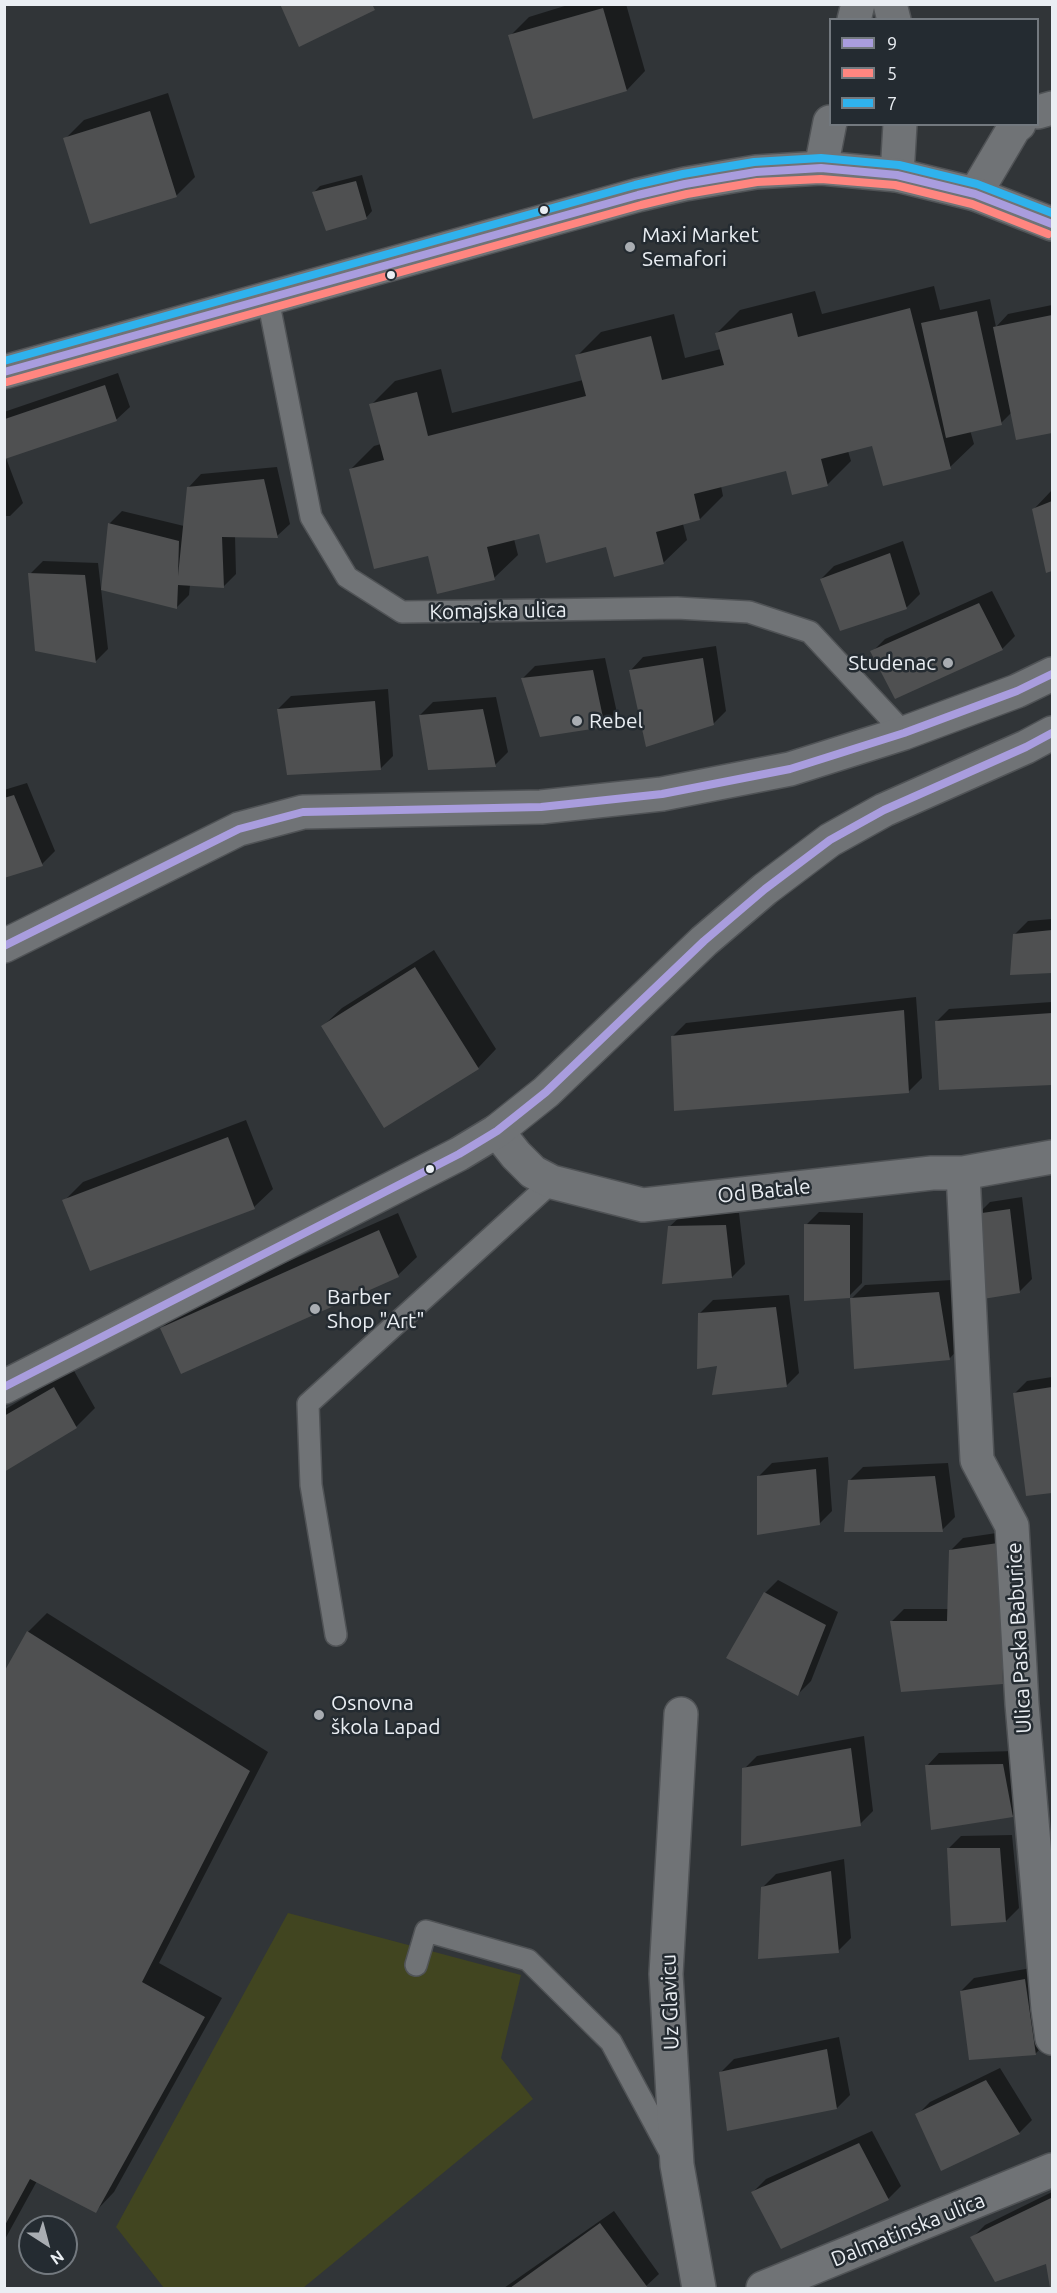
<!DOCTYPE html>
<html>
<head>
<meta charset="utf-8">
<style>
  body { margin:0 }
  #map { position:relative; width:1057px; height:2293px; overflow:hidden; background:#313538; font-family:Ubuntu,sans-serif }
  canvas { display:block }
  .frame { position:absolute; inset:0; border:6px solid #eaeef3; pointer-events:none }
  .legend { position:absolute; left:829px; top:18px; width:210px; height:108px; box-sizing:border-box; background:#242b31; border:2px solid #73797f; margin:0; padding:8px 10px; list-style:none; font-size:18px; color:#eaeef3 }
  .legend li { display:flex; align-items:center; gap:12px; height:30px }
  .legend b { width:30px; border:2px solid #73797f }
  .north { position:absolute; left:18px; top:2215px; width:60px; height:60px; box-sizing:border-box; background:#242b31; border:2px solid #73797f; border-radius:50%; rotate:144deg; font-size:16px; font-weight:700; line-height:24px; text-align:center; color:#eaeef3 }
  .north::after { content:''; display:block; margin:auto; width:21px; height:27px; background:#a9adb2; clip-path:polygon(50% 0,100% 100%,50% 72%,0 100%) }
</style>
</head>
<body>
<div id="map">
<canvas width="1057" height="2293"></canvas>
<div class="frame"></div>
<ul class="legend">
<li><b style="height:8px;background:#a99dde"></b>9</li>
<li><b style="height:8px;background:#ff8680"></b>5</li>
<li><b style="height:8px;background:#2fb2ed"></b>7</li>
</ul>
<div class="north">N</div>
</div>
<script>
const ctx = document.querySelector('canvas').getContext('2d');
ctx.lineJoin = 'round';
function fillPath(path, color) { ctx.fillStyle = color; ctx.fill(path, 'evenodd'); }
const shape = rows => new Path2D(rows.map(r => 'M' + r).join(''));
function trace(path, color, width, dash) { ctx.strokeStyle = color; ctx.lineWidth = width; ctx.lineCap = dash ? 'butt' : 'round'; ctx.setLineDash(dash || []); ctx.stroke(path); }
function drawText(font, color, halo, rows, align = 'center') {
  ctx.font = font + ' Ubuntu,sans-serif'; ctx.lineWidth = 5; ctx.setLineDash([]); ctx.textBaseline = 'middle'; ctx.strokeStyle = halo; ctx.fillStyle = color; for (const [text, x, y, turn = 0] of rows) {
    ctx.save(); ctx.translate(x, y); ctx.rotate((+turn || 0) * Math.PI / 180); ctx.textAlign = isNaN(turn) ? turn : align; if (halo) ctx.strokeText(text, 0, 0); ctx.fillText(text, 0, 0); ctx.restore();
  }
}
fillPath(shape([
  [288,1913,521,1975,501,2058,533,2099,303,2288,164,2288,116,2227]
]), '#414520');
fillPath(shape([
  [571,4,626,4,645,71,627,90,534,117,510,36,529,17],
  [168,93,195,177,176,196,65,139,84,120],
  [362,175,372,211,366,218,314,192,320,186],
  [934,286,940,310,990,299,996,327,1008,314,1052,305,1052,431,1018,439,1012,412,1001,423,970,430,974,444,950,467,874,444,848,451,851,461,827,485,787,469,721,486,723,496,700,519,683,524,687,540,663,563,607,546,540,532,514,539,518,555,494,578,429,554,351,469,374,446,381,444,371,405,395,381,441,369,452,413,583,380,577,356,601,332,674,314,685,358,721,349,717,333,740,310,815,291,822,314],
  [118,373,130,407,117,419,6,458,23,503,10,516,4,516,4,412],
  [277,467,290,524,277,536,235,536,236,574,224,586,190,585,189,595,176,608,109,524,122,511,184,526,188,488,201,474],
  [1052,490,1052,569,1047,571,1034,509],
  [903,541,920,594,907,607,841,629,821,579,834,566],
  [43,561,98,563,108,649,95,662,30,574],
  [992,591,1015,636,1002,649,872,652,885,639],
  [716,646,726,711,713,724,631,670,643,657],
  [605,658,617,713,604,726,523,678,535,666],
  [388,689,393,756,380,769,278,709,291,696],
  [496,697,508,752,495,765,420,715,433,702],
  [27,783,55,851,42,864,4,877,4,790],
  [1052,919,1052,971,1011,974,1015,934,1028,921],
  [434,950,496,1049,478,1068,323,1026,342,1008],
  [916,997,922,1078,909,1091,673,1036,686,1023],
  [1052,1002,1052,1084,940,1089,936,1022,949,1009],
  [246,1120,273,1189,254,1207,64,1201,83,1182],
  [1022,1197,1032,1279,1019,1292,977,1215,990,1202],
  [819,1212,863,1213,862,1283,849,1296,806,1225],
  [398,1213,417,1257,398,1275,162,1328,181,1309],
  [739,1213,745,1264,732,1277,669,1227,683,1214],
  [952,1280,962,1345,950,1358,852,1298,865,1285],
  [789,1295,799,1373,786,1386,719,1364,700,1313,713,1300],
  [73,1369,95,1408,76,1427,4,1470,4,1410],
  [1052,1377,1052,1491,1027,1494,1014,1394,1027,1381],
  [828,1457,832,1511,819,1524,759,1476,772,1463],
  [948,1463,955,1517,942,1530,850,1480,863,1467],
  [1010,1531,1015,1670,1002,1683,891,1622,904,1609,949,1609,950,1551,963,1538],
  [778,1580,838,1612,811,1681,798,1694,765,1593],
  [47,1613,268,1752,159,1963,222,1998,114,2192,96,2211,37,2181,4,2241,4,1676,28,1632],
  [864,1736,873,1811,860,1824,744,1769,757,1756],
  [1016,1751,1025,1803,1012,1816,927,1766,939,1753],
  [1012,1835,1019,1908,1006,1921,948,1849,961,1836],
  [844,1859,851,1938,838,1951,763,1887,776,1874],
  [1037,1967,1048,2041,1035,2054,961,1991,974,1978],
  [839,2037,850,2095,837,2108,721,2072,734,2059],
  [1000,2068,1032,2120,1019,2133,942,2169,917,2115,930,2102],
  [872,2131,901,2186,888,2199,753,2192,766,2179],
  [1052,2192,1052,2288,1051,2288,1047,2262,972,2238,985,2225],
  [614,2211,659,2274,644,2288,504,2288]
]), '#0007');
fillPath(shape([
  [280,4,372,4,375,10,299,47],
  [603,8,627,91,533,119,508,35],
  [150,111,177,197,90,224,63,138],
  [356,181,367,219,326,231,312,192],
  [910,308,951,469,883,486,872,446,821,459,828,486,792,495,786,471,694,494,700,520,656,532,664,564,614,577,606,547,546,563,539,534,487,547,495,580,437,594,428,556,374,569,349,469,384,460,369,404,417,392,428,436,586,396,575,355,651,336,662,380,724,365,715,333,792,313,798,337],
  [977,311,1002,425,946,438,921,323],
  [1052,315,1052,433,1016,440,993,327],
  [105,385,117,421,5,459,5,419],
  [264,479,278,538,222,537,224,588,178,585,177,609,101,590,108,523,179,541,178,576,187,487],
  [1052,501,1052,571,1046,573,1032,509],
  [890,553,907,609,840,631,820,579],
  [28,573,85,575,96,663,35,651],
  [979,603,1003,650,895,699,870,651],
  [703,658,714,725,646,747,629,670],
  [593,670,605,727,540,737,521,678],
  [375,701,381,770,287,775,277,709],
  [483,709,496,767,428,770,419,715],
  [14,795,43,866,4,878,4,798],
  [1052,930,1052,973,1010,975,1013,934],
  [415,967,479,1069,384,1128,321,1026],
  [904,1010,909,1093,674,1111,671,1036],
  [1052,1013,1052,1085,939,1090,935,1021],
  [228,1137,255,1209,90,1271,62,1200],
  [1010,1209,1020,1293,983,1299,975,1214],
  [804,1224,850,1225,850,1298,804,1301],
  [726,1225,732,1278,662,1284,668,1226],
  [379,1230,399,1277,181,1374,160,1328],
  [939,1292,950,1360,854,1369,850,1298],
  [776,1307,787,1387,712,1395,717,1366,697,1369,698,1313],
  [54,1387,77,1428,4,1472,4,1416],
  [1052,1387,1052,1493,1026,1496,1013,1393],
  [816,1469,820,1525,757,1535,757,1476],
  [935,1476,943,1532,844,1532,848,1480],
  [998,1543,1003,1684,901,1692,890,1621,947,1621,949,1550],
  [764,1592,826,1625,798,1696,726,1658],
  [27,1631,250,1771,142,1982,205,2017,96,2213,30,2179,4,2227,4,1672],
  [851,1748,861,1826,741,1846,742,1768],
  [1003,1764,1013,1817,931,1830,925,1765],
  [947,1848,1000,1848,1006,1922,951,1926],
  [831,1871,839,1953,758,1959,761,1887],
  [1025,1979,1036,2055,969,2060,960,1991],
  [827,2049,837,2109,727,2131,719,2072],
  [986,2080,1020,2134,941,2171,915,2114],
  [859,2143,889,2200,781,2249,751,2192],
  [1051,2198,1052,2201,1052,2288,1050,2288,1046,2264,995,2282,970,2237],
  [600,2223,648,2288,510,2288]
]), '#4f5051');
const lane = shape([
  [268,299,311,517,347,577,402,612,677,608,749,612,810,632,904,733],
  [336,1635,311,1485,308,1404,552,1182],
  [416,1965,426,1931,528,1960,611,2042,671,2154]
]);
const street = shape([
  [890,4,894,20],
  [854,20,858,4],
  [1038,112,1052,108],
  [821,168,830,122],
  [897,175,900,124],
  [975,194,1014,128,1019,124],
  [497,1131,516,1155,533,1172,552,1182,643,1205,932,1173,963,1173,1052,1157],
  [963,1173,977,1460,1012,1526,1022,1704,1048,2009,1052,2038],
  [681,1714,666,1974,677,2165,699,2288],
  [763,2288,1052,2170]
]);
const secondary = shape([
  [4,372,638,195,685,184,756,172,821,168,897,175,975,194,1052,224],
  [4,946,239,829,303,812,541,807,662,794,790,769,904,733,1017,691,1052,674],
  [4,1387,459,1154,497,1131,546,1092,704,941,765,889,830,840,884,810,1026,747,1052,733]
]);
trace(lane, '#505356', 24);
trace(street, '#505356', 36);
trace(secondary, '#505356', 36);
trace(lane, '#707376', 21);
trace(street, '#707376', 33);
trace(secondary, '#707376', 33);
trace(shape([
  [4,372,638,195,685,184,756,172,821,168,897,175,975,194,1052,224],
  [4,946,239,829,303,812,541,807,662,794,790,769,904,733,1017,691,1052,674],
  [4,1387,459,1154,497,1131,546,1092,704,941,765,889,830,840,884,810,1026,747,1052,733]
]), '#a99dde', 8);
trace(shape([
  [7,382,641,205,687,194,757,182,821,179,895,185,972,204,1048,234]
]), '#ff8680', 8);
trace(shape([
  [4,361,635,185,683,174,754,162,821,158,899,165,977,184,1052,213]
]), '#2fb2ed', 8);
for (const [x, y, r, color] of [
  [544,210,5,"#eaeef3"],
  [630,247,6,"#a9adb2"],
  [391,275,5,"#eaeef3"],
  [948,663,6,"#a9adb2"],
  [577,721,6,"#a9adb2"],
  [430,1169,5,"#eaeef3"],
  [315,1309,6,"#a9adb2"],
  [319,1715,6,"#a9adb2"]
]) { const dot = new Path2D(); dot.arc(x, y, r, 0, 2 * Math.PI); ctx.fillStyle = color; ctx.fill(dot); trace(dot, '#242b31', 2); }
drawText('21px', '#eaeef3', '#242b31', [
  ["Maxi Market",642,235],
  ["Semafori",642,259],
  ["Studenac",936,663,"right"],
  ["Rebel",589,721],
  ["Barber",327,1297],
  ["Shop \"Art\"",327,1321],
  ["Osnovna",331,1703],
  ["škola Lapad",331,1727]
], 'left');
drawText('21px', '#eaeef3', '#242b31', [
  ["Komajska ulica",498,611,-1],
  ["Od Batale",764,1191,-6],
  ["Ulica Paska Baburice",1019,1638,-93],
  ["Uz Glavicu",670,2002,-92],
  ["Dalmatinska ulica",908,2230,-22]
]);
</script>
</body>
</html>
